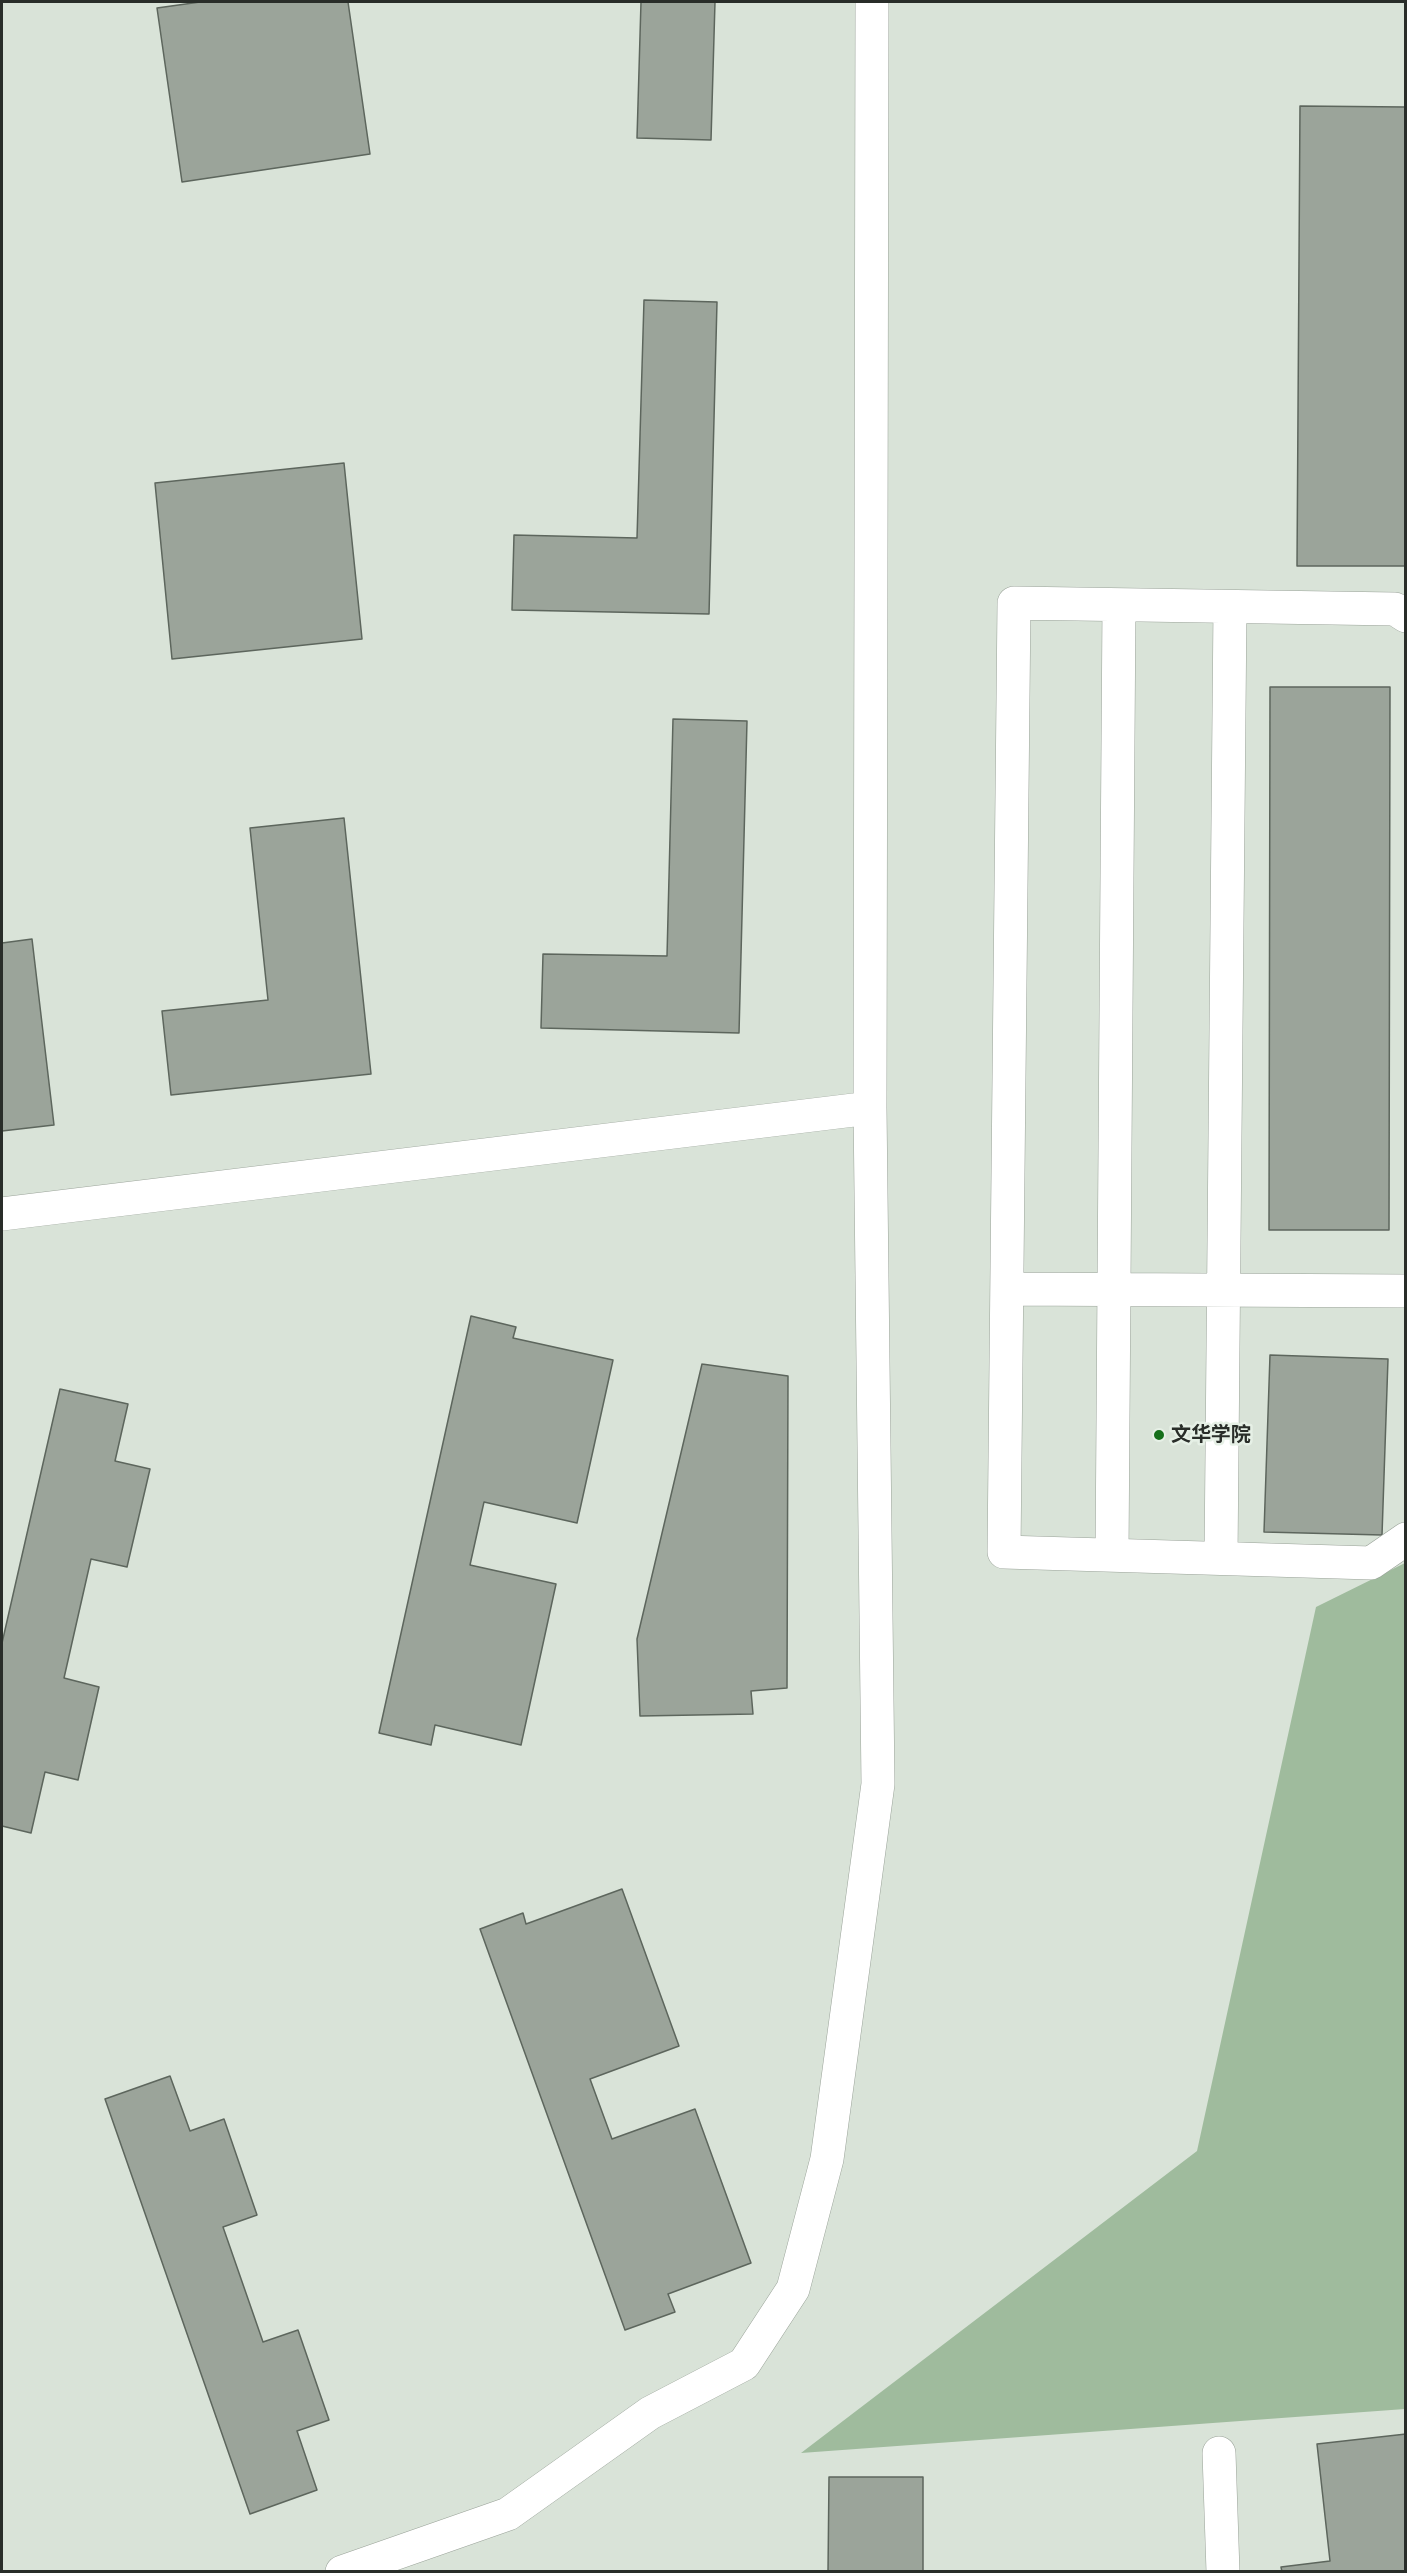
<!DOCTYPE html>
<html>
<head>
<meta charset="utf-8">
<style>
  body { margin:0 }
  #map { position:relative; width:1407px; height:2573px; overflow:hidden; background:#d9e3d8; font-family:Arial,sans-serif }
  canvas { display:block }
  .frame { position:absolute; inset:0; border:3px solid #292d29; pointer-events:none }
</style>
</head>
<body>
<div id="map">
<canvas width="1407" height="2573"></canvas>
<div class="frame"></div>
</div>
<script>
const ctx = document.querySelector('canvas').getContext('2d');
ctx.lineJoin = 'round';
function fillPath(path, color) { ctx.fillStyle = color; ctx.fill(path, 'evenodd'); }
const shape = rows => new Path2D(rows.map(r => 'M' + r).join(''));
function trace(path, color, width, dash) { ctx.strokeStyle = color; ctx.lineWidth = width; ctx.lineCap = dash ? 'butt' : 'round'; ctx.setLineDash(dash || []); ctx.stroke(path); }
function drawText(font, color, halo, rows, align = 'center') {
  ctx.font = font + ' Arial,"Noto Sans SC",sans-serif'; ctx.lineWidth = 5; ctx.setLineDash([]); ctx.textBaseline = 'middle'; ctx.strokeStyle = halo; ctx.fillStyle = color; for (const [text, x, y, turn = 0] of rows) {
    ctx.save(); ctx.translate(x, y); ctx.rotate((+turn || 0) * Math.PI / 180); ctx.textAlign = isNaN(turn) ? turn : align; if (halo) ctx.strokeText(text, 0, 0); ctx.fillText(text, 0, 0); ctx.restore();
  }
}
fillPath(shape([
  [1405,1563,1405,2409,801,2453,1197,2151,1316,1607]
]), '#9fbb9d');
const building = shape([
  [200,2,348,2,370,154,182,182,157,8,200,2],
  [641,2,715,2,711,140,637,138,641,2],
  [1300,106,1406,107,1406,566,1297,566,1300,106],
  [644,300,717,302,709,614,512,610,514,535,637,538,644,300],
  [344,463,362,639,172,659,155,483,344,463],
  [1270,687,1390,687,1389,1230,1269,1230,1270,687],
  [673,719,747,721,739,1033,541,1028,543,954,667,956,673,719],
  [344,818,371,1074,171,1095,162,1011,268,1000,250,828,344,818],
  [32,939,54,1125,2,1131,2,943,32,939],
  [471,1316,516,1327,513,1338,613,1360,577,1523,484,1502,470,1565,556,1584,521,1745,435,1725,431,1745,379,1733,471,1316],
  [1270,1355,1388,1359,1382,1535,1264,1532,1270,1355],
  [702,1364,788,1376,787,1688,751,1691,753,1714,640,1716,637,1639,702,1364],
  [60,1389,128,1404,115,1461,150,1469,127,1567,91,1559,64,1678,99,1687,78,1780,45,1772,31,1833,2,1826,2,1643,60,1389],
  [622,1889,679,2046,590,2079,612,2139,695,2109,751,2263,668,2294,675,2312,625,2330,480,1929,523,1913,526,1924,622,1889],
  [170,2076,190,2131,224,2119,257,2215,223,2227,263,2342,298,2330,329,2420,297,2431,317,2490,250,2514,105,2099,170,2076],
  [1406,2434,1406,2572,1282,2572,1281,2567,1330,2561,1317,2444,1406,2434],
  [829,2477,923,2477,923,2572,828,2572,829,2477]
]);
fillPath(building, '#9ba49a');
trace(building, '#5d665d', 1.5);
const minor = shape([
  [1406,616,1395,609,1014,603,1004,1552,1371,1563,1406,1539],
  [2,1214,870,1108],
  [1007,1289,1406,1291],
  [1112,1554,1119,605],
  [1221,1558,1230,607],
  [1219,2453,1223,2572],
  [342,2572,508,2514,650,2413,744,2364,793,2289,827,2159,878,1784,870,1108,872,2]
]);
trace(minor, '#99a298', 34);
trace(minor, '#fff', 33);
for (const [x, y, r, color] of [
  [1159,1435,6,"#156f1a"]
]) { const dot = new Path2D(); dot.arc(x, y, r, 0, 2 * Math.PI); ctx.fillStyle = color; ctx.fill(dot); trace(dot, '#e6f0e6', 2); }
drawText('bold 20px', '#292d29', '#e6f0e6', [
  ["文华学院",1171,1435]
], 'left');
</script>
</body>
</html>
